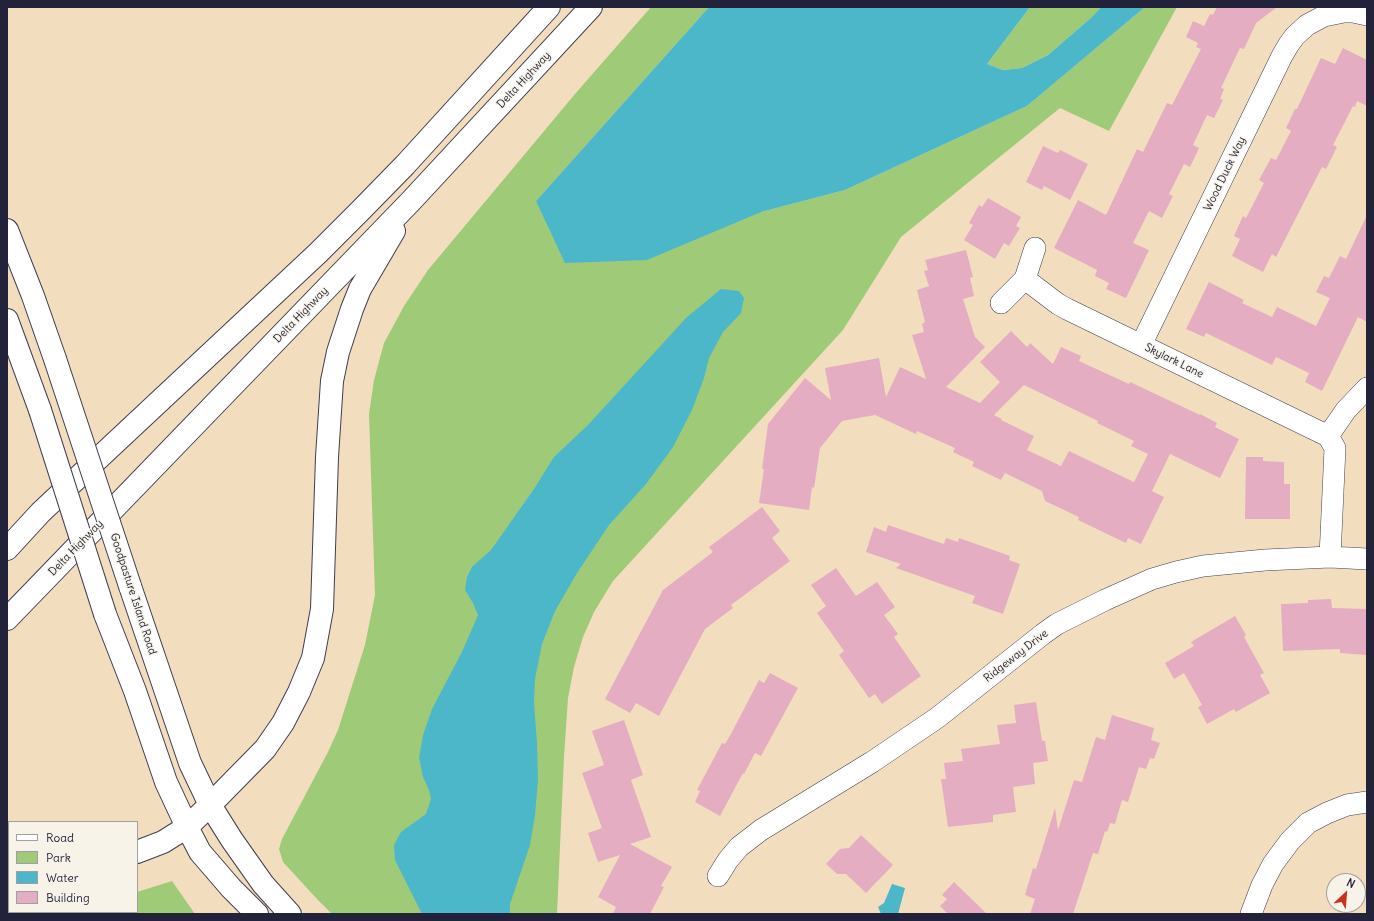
<!DOCTYPE html>
<html>
<head>
<meta charset="utf-8">
<style>
  body { margin:0 }
  #map { position:relative; width:1374px; height:921px; overflow:hidden; background:#f2debf; font-family:Delius,sans-serif }
  canvas { display:block }
  .frame { position:absolute; inset:0; border:8px solid #22223b; pointer-events:none }
  .legend { position:absolute; left:8px; top:821px; width:130px; height:92px; box-sizing:border-box; background:#f7f3e8; border:1px solid #a29fa3; margin:0; padding:5px 7px; list-style:none; font-size:12px; color:#22223b }
  .legend li { display:flex; align-items:center; gap:8px; height:20px }
  .legend b { width:20px; border:1px solid #a29fa3 }
  .north { position:absolute; left:1326px; top:873px; width:40px; height:40px; box-sizing:border-box; background:#f7f3e8; border:1px solid #a29fa3; border-radius:50%; rotate:26deg; font-size:11px; font-weight:700; line-height:16px; text-align:center; color:#22223b }
  .north::after { content:''; display:block; margin:auto; width:14px; height:18px; background:#c8321e; clip-path:polygon(50% 0,100% 100%,50% 72%,0 100%) }
</style>
</head>
<body>
<div id="map">
<canvas width="1374" height="921"></canvas>
<div class="frame"></div>
<ul class="legend">
<li><b style="height:5px;background:#fff"></b>Road</li>
<li><b style="height:11px;background:#9fca77"></b>Park</li>
<li><b style="height:11px;background:#4cb7c9"></b>Water</li>
<li><b style="height:11px;background:#e4adc1"></b>Building</li>
</ul>
<div class="north">N</div>
</div>
<script>
const ctx = document.querySelector('canvas').getContext('2d');
ctx.lineJoin = 'round';
function fillPath(path, color) { ctx.fillStyle = color; ctx.fill(path, 'evenodd'); }
const shape = rows => new Path2D(rows.map(r => 'M' + r).join(''));
function trace(path, color, width, dash) { ctx.strokeStyle = color; ctx.lineWidth = width; ctx.lineCap = dash ? 'butt' : 'round'; ctx.setLineDash(dash || []); ctx.stroke(path); }
function drawText(font, color, halo, rows, align = 'center') {
  ctx.font = font + ' Delius,sans-serif'; ctx.lineWidth = 3; ctx.setLineDash([]); ctx.textBaseline = 'middle'; ctx.strokeStyle = halo; ctx.fillStyle = color; for (const [text, x, y, turn = 0] of rows) {
    ctx.save(); ctx.translate(x, y); ctx.rotate((+turn || 0) * Math.PI / 180); ctx.textAlign = isNaN(turn) ? turn : align; if (halo) ctx.strokeText(text, 0, 0); ctx.fillText(text, 0, 0); ctx.restore();
  }
}
fillPath(shape([
  [651,7,709,7,536,201,761,212,845,190,1027,106,1145,7,1177,7,1109,131,1060,108,901,237,843,330,613,581,594,612,583,637,574,667,568,698,564,757,557,914,332,914,317,899,283,862,279,849,282,839,328,752,338,730,365,645,375,595,369,414,374,380,384,343,404,306,428,270,575,94],
  [1030,7,1101,7,1093,16,1048,55,1022,68,1003,70,987,64],
  [172,881,195,914,71,914,77,912,137,912,137,892]
]), '#9fca77');
fillPath(shape([
  [709,7,1030,7,987,64,1003,70,1022,68,1048,55,1093,16,1101,7,1145,7,1027,106,845,190,761,212,647,260,565,263,536,201],
  [721,289,739,291,744,298,741,313,723,332,709,358,704,378,692,410,673,447,646,484,609,525,577,573,555,611,542,644,535,679,534,703,537,743,538,780,535,815,530,845,510,904,510,914,422,914,395,860,394,845,401,832,426,814,431,799,429,790,423,777,419,758,423,735,432,709,462,652,478,615,473,603,465,590,467,577,472,567,491,550,534,489,554,457,588,425,686,318],
  [892,884,905,888,898,914,881,914,878,907,884,903]
]), '#4cb7c9');
fillPath(shape([
  [1217,7,1277,7,1256,23,1244,49,1240,48,1221,88,1224,89,1220,99,1223,100,1214,118,1207,115,1193,145,1199,148,1190,167,1184,164,1169,194,1173,196,1162,218,1149,211,1133,243,1149,250,1126,298,1106,289,1109,283,1095,276,1097,270,1054,248,1078,200,1106,215,1137,149,1143,152,1167,103,1172,105,1201,49,1196,47,1198,43,1186,37,1193,21,1204,26,1210,14,1213,15],
  [1343,48,1367,60,1367,106,1357,101,1355,107,1353,106,1333,145,1337,147,1326,169,1322,167,1276,257,1272,254,1263,272,1232,256,1240,239,1234,236,1243,216,1246,218,1264,183,1259,180,1271,158,1276,160,1291,131,1286,128,1295,109,1297,109,1321,58,1335,64],
  [1043,146,1058,153,1060,150,1088,164,1070,200,1044,186,1042,190,1026,182],
  [988,198,1021,217,1016,226,1020,228,1009,246,1004,243,995,259,964,240,973,225,969,223,979,205,982,207],
  [1367,215,1367,322,1358,317,1322,391,1305,382,1309,373,1276,357,1272,365,1206,333,1204,337,1186,329,1209,282,1244,300,1242,303,1272,317,1277,307,1316,326,1330,298,1316,292,1324,276,1329,278,1340,256,1346,259],
  [966,250,973,277,970,278,974,296,963,299,975,337,985,347,946,387,980,403,1000,382,980,362,1011,331,1027,347,1030,343,1053,364,1061,347,1081,356,1079,361,1129,384,1130,382,1200,415,1200,414,1217,423,1215,427,1239,439,1220,478,1170,454,1152,491,1164,497,1141,544,1128,538,1126,543,1078,520,1079,517,1045,501,1042,491,1005,473,1001,480,972,466,974,462,953,452,955,448,917,431,916,434,875,415,842,421,820,448,814,488,812,487,809,510,759,503,764,469,762,469,768,424,805,378,831,400,825,368,879,358,886,397,900,367,926,379,912,335,924,332,922,324,925,322,917,290,929,286,924,271,928,270,925,260],
  [1024,385,1098,421,1097,423,1134,441,1131,446,1148,454,1134,482,1069,451,1061,466,1027,450,1034,436,1001,420,1002,419,994,415],
  [1246,457,1263,457,1263,461,1284,462,1284,484,1290,484,1290,519,1245,519],
  [762,507,780,531,772,538,790,561,731,605,733,608,705,629,659,716,636,703,630,713,605,699,663,590,713,552,709,547],
  [888,525,944,544,946,538,958,542,959,538,1010,556,1009,560,1020,564,1003,614,972,603,975,596,896,568,901,564,866,552,874,527,886,532],
  [836,568,856,596,877,582,895,607,884,615,898,634,894,637,921,676,882,704,875,694,869,698,839,655,844,651,817,613,826,606,811,585],
  [1331,599,1332,608,1367,609,1367,655,1340,653,1340,649,1283,651,1281,604,1308,603,1308,600],
  [1235,616,1246,635,1244,637,1264,673,1260,675,1270,693,1236,712,1234,709,1207,724,1198,707,1202,705,1184,673,1174,679,1165,663,1194,646,1191,642],
  [770,673,798,688,761,756,755,753,744,774,743,773,720,816,695,802,700,791,697,790,722,743,725,744,731,734,759,680,764,683],
  [1036,702,1042,741,1045,741,1048,761,1033,763,1035,784,1013,787,1016,812,993,815,993,822,948,827,941,779,946,779,944,763,963,761,961,749,1000,744,997,725,1016,723,1014,705],
  [1112,715,1154,728,1151,740,1160,743,1154,759,1150,758,1146,769,1139,767,1128,802,1122,800,1115,824,1110,823,1107,832,1105,831,1098,854,1093,853,1073,914,1030,914,1035,899,1025,895,1033,868,1036,869,1055,808,1058,830,1074,780,1082,782,1096,737,1105,740],
  [624,720,643,775,631,780,651,837,630,844,672,867,661,886,664,887,650,914,613,914,616,907,598,897,620,855,598,862,588,833,602,828,582,773,604,765,592,731],
  [861,835,893,865,866,893,846,874,837,874,826,864,840,849,849,848],
  [954,882,987,914,948,914,940,906,947,899,942,895]
]), '#e4adc1');
const street = shape([
  [1025,279,1058,304,1067,309,1328,436,1335,448,1330,557],
  [1001,303,1025,279,1035,248],
  [1141,345,1282,56,1289,44,1295,36,1307,25,1324,16,1344,12,1353,12,1367,15],
  [1328,436,1346,410,1367,388],
  [718,876,728,860,739,847,761,830,872,762,937,718,1043,634,1057,624,1105,600,1152,579,1176,572,1203,566,1265,560,1330,557,1367,559],
  [1251,914,1262,885,1273,864,1290,841,1308,823,1327,813,1347,805,1367,802]
]);
const secondary = shape([
  [7,230,33,296,55,359],
  [7,320,40,410],
  [130,586,190,763,210,805,232,840,263,884,290,914],
  [105,614,135,691,166,782,187,827,200,852,231,888,257,914]
]);
const highway = shape([
  [7,549,41,512,318,253,362,209,405,165,549,7],
  [7,619,411,201,591,7],
  [137,852,163,842,187,827,210,805,265,749,283,723,299,692,313,658,322,609,327,457,332,381,338,352,352,309,360,289,394,231],
  [7,902,9,901]
]);
trace(street, '#413e4f', 22);
trace(secondary, '#413e4f', 24);
trace(highway, '#413e4f', 24);
trace(street, '#fff', 21);
trace(secondary, '#fff', 22);
trace(highway, '#fff', 22);
const secondaryBridge = shape([
  [55,359,130,586],
  [40,410,105,614]
]);
trace(secondaryBridge, '#413e4f', 24, []);
trace(secondaryBridge, '#fff', 22);
drawText('11px', '#22223b', '#f7f3e8', [
  ["Delta Highway",524,80,-47],
  ["Wood Duck Way",1225,174,-64],
  ["Delta Highway",301,315,-46],
  ["Skylark Lane",1174,361,26],
  ["Delta Highway",76,548,-46],
  ["Goodpasture Island Road",133,594,72],
  ["Ridgeway Drive",1016,656,-38]
]);
</script>
</body>
</html>
